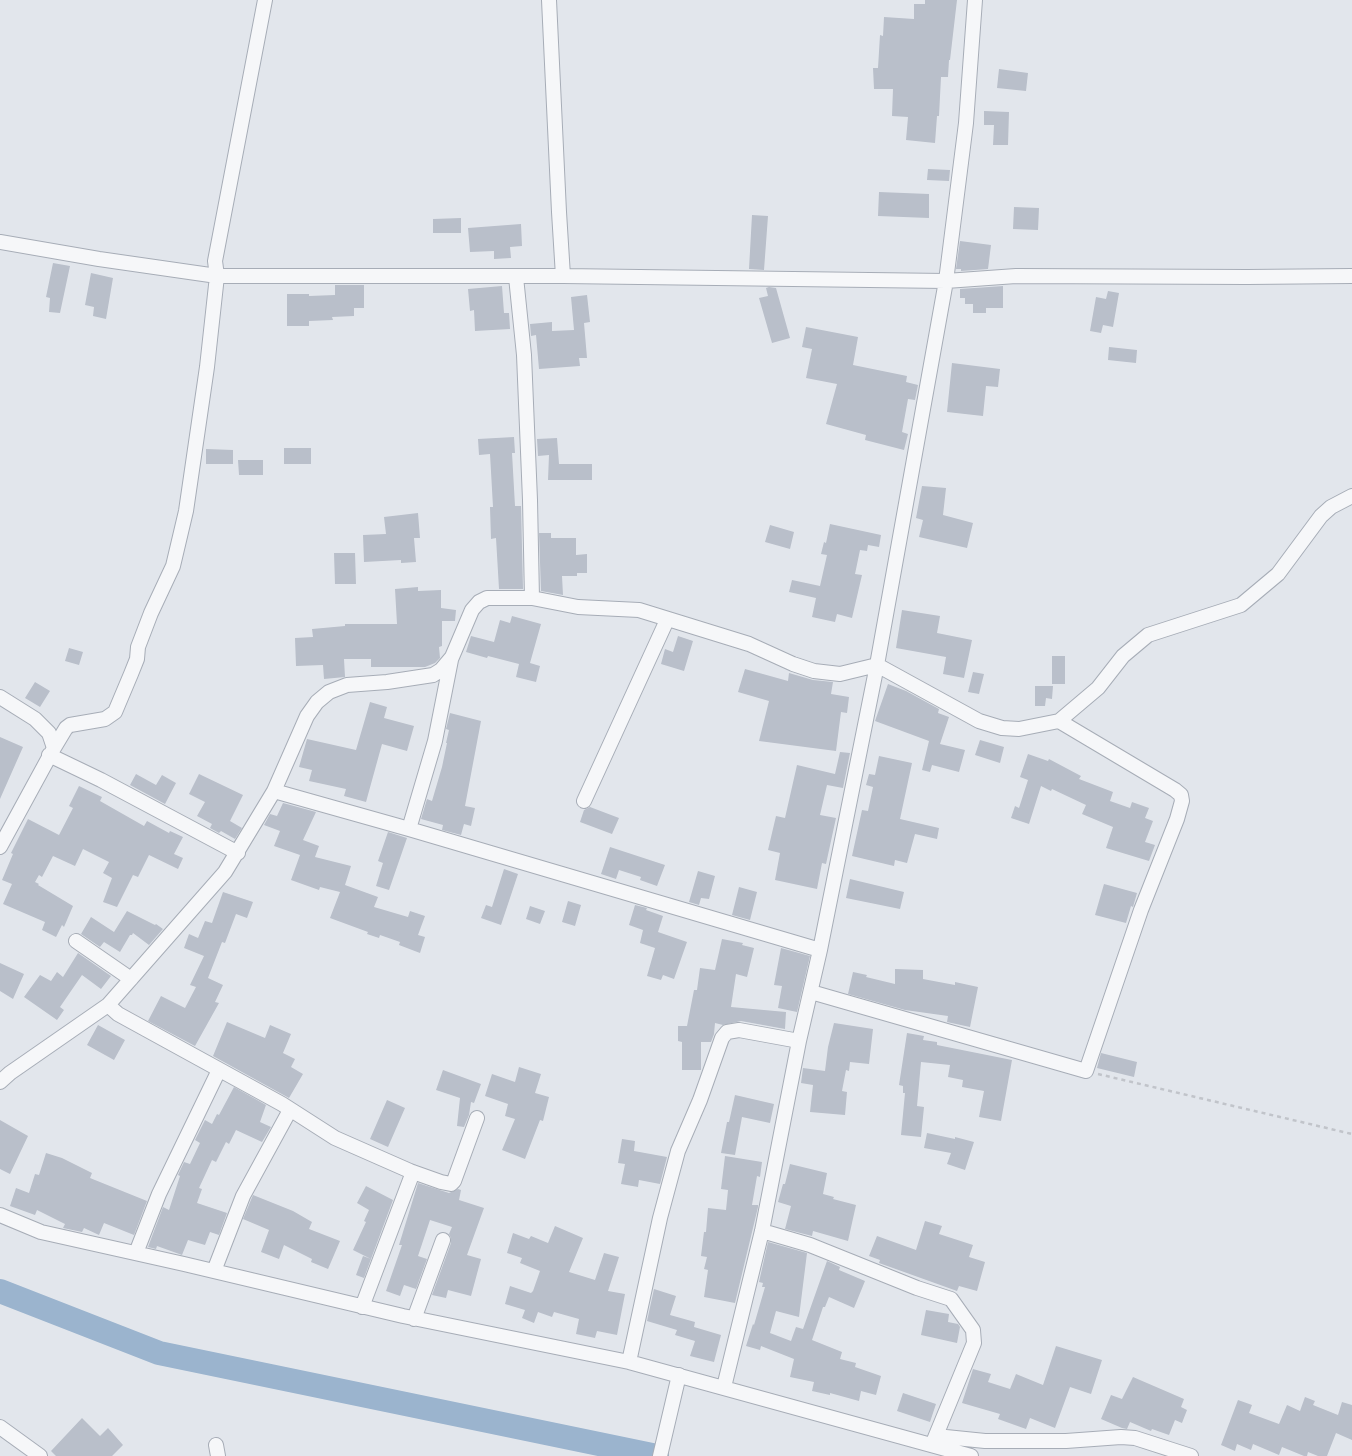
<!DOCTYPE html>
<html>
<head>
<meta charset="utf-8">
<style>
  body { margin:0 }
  canvas { display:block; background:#e2e6ec }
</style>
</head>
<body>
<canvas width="1352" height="1456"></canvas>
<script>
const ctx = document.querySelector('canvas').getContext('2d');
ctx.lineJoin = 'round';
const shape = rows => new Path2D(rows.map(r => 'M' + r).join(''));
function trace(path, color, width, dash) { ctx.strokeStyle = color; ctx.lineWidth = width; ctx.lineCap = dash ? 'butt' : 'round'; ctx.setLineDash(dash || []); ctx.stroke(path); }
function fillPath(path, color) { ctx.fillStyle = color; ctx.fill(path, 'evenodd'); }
trace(shape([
  [0,1291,159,1353,657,1456]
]), '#9bb4ce', 24);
fillPath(shape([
  [925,0,957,0,950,60,949,60,948,77,941,77,939,116,937,116,935,143,906,140,908,117,892,116,893,89,874,89,873,68,878,68,880,35,883,36,884,17,914,19,914,4,925,4],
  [999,69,1028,73,1026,91,997,88],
  [984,111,1009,112,1008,145,993,145,994,125,984,125],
  [928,169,950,170,949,181,927,180],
  [879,192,929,194,929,218,878,216],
  [1014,207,1039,208,1038,230,1013,229],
  [752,215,768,216,764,270,749,269],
  [461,218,461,233,433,233,433,219],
  [521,224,522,246,510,247,511,258,494,259,494,251,470,252,468,228],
  [960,241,991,245,988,269,961,271,961,269,956,269],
  [53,263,70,266,60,313,49,312,50,298,46,297],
  [91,273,113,278,106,319,93,316,94,307,85,305],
  [335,285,364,285,364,308,354,308,354,316,332,317,333,320,309,321,309,326,287,326,287,294,309,294,309,296,335,295],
  [502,286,504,313,509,313,510,329,475,331,474,310,470,311,468,289],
  [1003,286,1003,308,986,308,986,313,973,313,973,304,965,304,965,298,960,298,960,289],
  [769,287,776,288,790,338,772,343,759,298,768,296,766,288],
  [1108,291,1119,293,1113,327,1103,325,1101,333,1090,331,1096,297,1106,299],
  [587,295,590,322,584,323,587,358,579,358,580,366,539,369,536,335,531,336,530,324,552,322,552,331,574,330,571,297],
  [806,327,858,337,853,365,907,376,906,382,918,385,915,400,908,399,902,432,908,434,904,450,865,440,866,435,826,424,837,384,806,378,812,349,802,347],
  [1109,347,1137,350,1136,363,1108,360],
  [952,363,1000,369,998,387,986,386,983,416,947,412],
  [514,437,515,453,512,453,515,506,521,506,523,589,499,589,496,538,491,539,490,507,493,507,490,454,479,455,478,439],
  [557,438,559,464,592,464,592,480,548,480,549,455,538,456,537,439],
  [284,448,311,448,311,464,284,464],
  [206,449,233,450,233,464,206,464],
  [238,460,263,460,263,475,239,475],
  [922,486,946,488,943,515,973,523,967,548,919,537,923,520,916,518],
  [418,513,420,538,414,538,416,562,401,563,401,560,364,562,363,535,386,534,384,517],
  [830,524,881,535,879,547,868,545,867,551,860,550,855,574,862,575,852,618,837,614,835,622,812,617,816,598,789,592,792,580,820,586,827,555,821,554,824,542,826,543],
  [770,525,794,532,790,549,765,542],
  [539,533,551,533,551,538,576,538,576,555,587,554,587,573,577,573,577,576,562,576,563,595,541,591],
  [334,553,355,553,356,584,335,584],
  [418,587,418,591,441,590,441,608,456,610,455,621,442,621,442,646,439,647,440,658,435,663,425,667,371,667,371,659,344,659,345,677,324,679,323,665,296,666,295,638,313,637,312,629,345,626,345,624,397,624,395,589],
  [902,610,940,616,937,633,972,640,964,678,943,674,946,657,896,648],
  [512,616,541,624,530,663,540,666,536,682,516,677,519,664,488,656,487,658,466,652,471,636,494,642,500,620,510,623],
  [678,636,693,641,684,671,661,664,665,649,673,652],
  [69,648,83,652,79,665,65,661],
  [1052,656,1065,656,1065,684,1052,684],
  [745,669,788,681,789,673,813,680,833,682,831,694,849,697,847,713,841,712,836,751,759,741,769,701,738,692],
  [973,672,984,674,979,694,968,692],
  [35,682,50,691,40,707,25,698],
  [888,684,906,691,939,709,938,713,949,717,940,744,965,750,959,772,932,765,930,772,922,770,929,741,875,721],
  [1035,686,1053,686,1052,699,1046,698,1045,706,1035,706],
  [370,702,387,707,384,718,414,726,407,751,382,744,366,802,344,796,346,789,309,781,312,770,299,767,307,739,356,750],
  [450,713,481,721,465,806,475,808,471,826,464,824,461,835,442,830,443,825,421,819,427,799,432,801,442,767,447,743,446,743,449,730,446,729],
  [0,737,23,747,0,799],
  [980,740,1004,747,1000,763,975,755],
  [840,752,850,753,843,788,827,785,820,815,836,818,826,864,822,863,817,889,775,880,780,853,768,850,776,816,785,818,797,765,835,774],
  [1028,754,1048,761,1049,759,1081,776,1079,779,1113,792,1110,801,1130,808,1132,802,1149,808,1145,818,1153,821,1145,842,1155,845,1149,861,1106,848,1113,827,1082,814,1086,805,1052,789,1051,791,1041,786,1029,824,1011,818,1015,806,1019,808,1028,780,1020,777],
  [879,756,912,763,900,819,939,828,937,839,915,834,907,863,895,860,894,866,852,856,862,810,868,811,873,787,866,785,869,774,875,775],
  [136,774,156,785,162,775,176,783,165,804,130,785],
  [199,774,243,795,230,821,242,828,235,839,221,831,219,833,210,828,212,824,197,816,205,802,189,794],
  [79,786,102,797,100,801,144,826,147,821,169,833,170,831,183,837,174,854,183,858,178,869,149,855,138,877,133,875,117,907,103,902,112,878,103,873,109,862,83,849,75,866,53,856,42,877,39,875,35,882,39,884,38,885,73,906,64,927,62,925,56,937,42,930,45,922,3,904,12,884,2,880,13,854,11,853,28,819,59,835,73,808,69,806],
  [283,803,316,812,303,840,319,846,315,857,351,866,345,885,378,897,374,907,408,917,410,911,425,916,418,935,425,937,420,953,399,945,400,942,380,935,379,938,367,934,368,932,330,918,340,892,320,887,319,890,291,880,300,855,274,846,280,831,264,825,270,814,277,816],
  [590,807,619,818,612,834,580,822,584,810],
  [388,832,407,838,389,890,376,886,383,863,378,861],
  [610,847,665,865,657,886,640,880,641,877,619,870,616,879,601,874],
  [504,869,518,874,501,925,481,918,486,905,492,907],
  [698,871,715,876,709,899,701,898,699,905,689,902],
  [850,879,904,892,900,909,846,898],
  [1104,884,1137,893,1133,907,1131,906,1126,923,1095,915],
  [739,887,757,892,750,920,732,915],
  [223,892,253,902,247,918,236,914,225,943,222,942,208,978,223,985,215,1002,219,1003,195,1046,148,1021,161,996,185,1008,196,987,190,985,204,956,184,948,189,934,198,938,205,921,212,923],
  [568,901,581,905,575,926,562,922],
  [635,905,647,908,646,910,663,916,658,932,687,942,674,979,663,975,661,980,647,976,655,948,640,943,643,930,629,925],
  [530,906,545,911,540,924,526,919],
  [127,911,155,925,156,924,163,929,149,945,133,933,132,935,130,935,120,952,104,942,100,947,81,934,91,917,114,932],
  [722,939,743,943,742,945,754,948,747,977,736,974,731,1007,786,1012,785,1029,741,1021,723,1025,715,1023,714,1034,711,1042,701,1042,701,1070,682,1070,682,1042,678,1041,678,1026,687,1026,694,990,697,990,700,968,715,970],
  [781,948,810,956,797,1012,778,1008,782,986,774,985],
  [78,953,111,976,101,989,82,975,60,1007,64,1010,57,1020,24,997,40,975,51,981,57,972,63,977],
  [0,963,24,974,13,999,0,991],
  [895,969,923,970,923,979,955,985,955,982,978,987,970,1027,947,1022,948,1016,905,1010,848,994,853,972,867,975,866,977,895,984],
  [227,1022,265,1038,270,1025,291,1034,283,1053,295,1059,291,1067,303,1074,289,1098,213,1056],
  [834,1023,873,1029,869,1064,850,1062,849,1071,846,1070,842,1091,847,1092,845,1115,810,1112,813,1085,801,1083,803,1068,825,1071,828,1047],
  [98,1025,125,1040,114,1060,87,1045],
  [907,1033,924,1036,923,1040,937,1042,937,1045,1012,1060,1001,1121,979,1117,984,1091,962,1087,963,1080,948,1077,950,1065,921,1062,917,1106,924,1107,921,1137,901,1135,905,1093,903,1093,903,1086,899,1085],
  [1101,1053,1137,1062,1134,1077,1097,1068],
  [519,1067,541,1074,535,1093,549,1097,543,1121,540,1120,525,1159,502,1150,515,1119,505,1116,508,1104,485,1096,492,1074,515,1082],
  [443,1070,481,1084,474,1103,471,1102,469,1115,464,1127,457,1126,460,1098,436,1090],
  [234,1087,266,1105,260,1122,271,1127,262,1142,236,1130,229,1144,226,1142,216,1162,212,1160,199,1188,202,1189,197,1203,227,1213,219,1235,210,1232,205,1245,188,1240,182,1255,157,1246,156,1249,148,1247,163,1207,169,1210,180,1176,178,1175,184,1162,190,1164,200,1143,195,1140,205,1120,212,1124,217,1114,219,1115],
  [735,1095,774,1104,770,1123,742,1117,735,1155,721,1153,727,1122,729,1122],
  [387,1100,405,1108,388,1147,370,1139],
  [0,1120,28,1136,10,1174,0,1169],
  [927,1133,955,1139,955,1137,974,1142,965,1170,947,1164,951,1153,924,1148],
  [622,1139,635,1141,634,1151,667,1157,660,1184,639,1180,638,1187,621,1184,625,1164,618,1163],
  [46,1153,62,1158,92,1173,90,1178,147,1201,134,1235,104,1223,99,1235,84,1228,82,1232,63,1228,65,1224,37,1210,35,1215,10,1206,16,1188,29,1193,35,1174,39,1175],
  [725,1156,762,1162,760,1177,757,1176,752,1205,758,1205,758,1207,735,1303,704,1297,708,1270,704,1269,707,1257,701,1256,704,1232,706,1232,708,1208,726,1210,728,1190,721,1189],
  [790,1164,827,1173,823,1194,834,1197,833,1199,856,1205,848,1241,813,1231,812,1236,785,1229,791,1206,778,1202,783,1184,785,1184],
  [418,1183,449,1193,458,1189,461,1190,459,1200,484,1208,467,1255,481,1259,471,1296,448,1290,446,1298,432,1295,451,1243,451,1238,449,1234,452,1227,430,1220,418,1256,427,1259,416,1289,404,1285,400,1296,386,1291,402,1245,399,1245],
  [366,1186,393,1200,371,1259,353,1250,366,1222,364,1221,369,1210,357,1203],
  [253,1195,293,1211,312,1222,309,1229,340,1241,328,1269,311,1262,312,1259,284,1245,279,1259,261,1252,269,1230,243,1219],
  [925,1221,942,1226,939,1234,973,1245,969,1257,985,1262,977,1291,959,1286,957,1291,879,1263,880,1260,869,1256,877,1236,916,1250],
  [555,1226,583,1238,569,1272,595,1280,604,1253,619,1257,608,1291,625,1294,617,1335,597,1331,595,1338,576,1334,579,1319,554,1312,552,1317,538,1312,534,1323,522,1318,525,1310,505,1304,510,1286,531,1293,533,1291,540,1271,520,1263,522,1258,507,1253,513,1233,529,1239,531,1236,548,1243],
  [768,1242,807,1253,799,1317,776,1311,770,1333,791,1341,796,1327,803,1329,827,1261,840,1267,839,1270,865,1281,854,1308,829,1297,825,1307,823,1307,812,1340,842,1352,840,1359,856,1363,855,1367,881,1376,876,1395,861,1391,859,1401,830,1393,830,1395,812,1391,814,1382,790,1377,794,1359,761,1346,760,1350,746,1346,753,1324,754,1325,765,1287,762,1287,763,1283,759,1282],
  [363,1256,371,1259,364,1278,356,1275],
  [654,1289,676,1296,670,1315,695,1322,694,1327,721,1335,714,1362,690,1356,695,1341,675,1335,677,1330,647,1321],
  [926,1310,949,1314,948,1322,958,1324,960,1327,957,1343,921,1335],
  [1056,1346,1102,1360,1091,1394,1070,1387,1055,1428,1030,1418,1026,1429,998,1419,1000,1414,962,1403,973,1369,991,1374,988,1382,1010,1389,1016,1374,1043,1385],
  [1133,1377,1184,1399,1181,1407,1187,1410,1182,1423,1175,1420,1169,1435,1152,1429,1151,1431,1130,1422,1127,1429,1122,1428,1101,1419,1111,1395,1122,1399],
  [903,1393,936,1404,930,1422,897,1411],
  [1305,1397,1315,1401,1313,1405,1338,1415,1342,1402,1352,1405,1352,1440,1336,1433,1327,1456,1318,1456,1308,1452,1307,1456,1304,1456,1282,1447,1279,1455,1253,1444,1251,1450,1237,1444,1235,1451,1221,1445,1238,1400,1252,1405,1249,1413,1279,1424,1287,1405,1300,1411],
  [82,1418,100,1436,108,1428,123,1445,112,1456,56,1456,51,1451]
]), '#b9bfca');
const minor = shape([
  [549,0,559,212,563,276],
  [0,242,99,259,217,276,563,276,946,281,1016,276,1247,277,1352,276],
  [516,277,524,355,530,500,532,598],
  [0,697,35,719,49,733,54,748,0,847],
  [1059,721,1098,688,1123,656,1148,635,1241,605,1278,574,1321,516,1331,507,1352,496],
  [54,748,66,728,70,725,105,719,115,712,131,674,137,659,138,647,151,613,173,566,186,511,207,367,217,276,215,261,265,0],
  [49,755,101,780,238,853],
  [274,791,409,829,820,950],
  [584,801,667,620],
  [409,829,435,741,451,660],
  [76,941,131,979],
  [108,1005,118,1014,282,1104,335,1138,410,1171,441,1182,451,1184,454,1181,477,1118],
  [0,1082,10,1073,108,1005,225,872,274,791,307,716,317,702,329,692,347,685,387,682,433,675,441,670,452,657,472,610,479,602,487,598,532,598,578,607,639,610,749,644,793,664,814,671,840,674,877,665,979,721,1002,728,1019,729,1059,721,1175,790,1181,795,1182,801,1177,819,1141,910,1086,1071,811,992],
  [0,1215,41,1232,184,1264,403,1316,629,1362,971,1456],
  [762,1231,810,1245,917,1288,951,1299,973,1330,974,1343,932,1445],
  [136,1253,159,1194,219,1070],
  [214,1271,243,1196,290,1110],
  [362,1307,413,1172],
  [414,1319,443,1240],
  [629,1362,660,1218,678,1151,700,1100,722,1038,727,1032,739,1030,799,1041],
  [724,1387,762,1231,799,1041,820,950,877,665,946,281,966,123,975,0],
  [0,1427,40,1456],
  [936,1436,985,1441,1066,1441,1121,1437,1135,1438,1191,1456],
  [216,1445,218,1456],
  [660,1456,679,1375]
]);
trace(minor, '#a7adb7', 16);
trace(shape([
  [1098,1074,1352,1134]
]), '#c1c4ca', 2.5, [4, 4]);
trace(minor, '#f6f7f9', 14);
</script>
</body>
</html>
